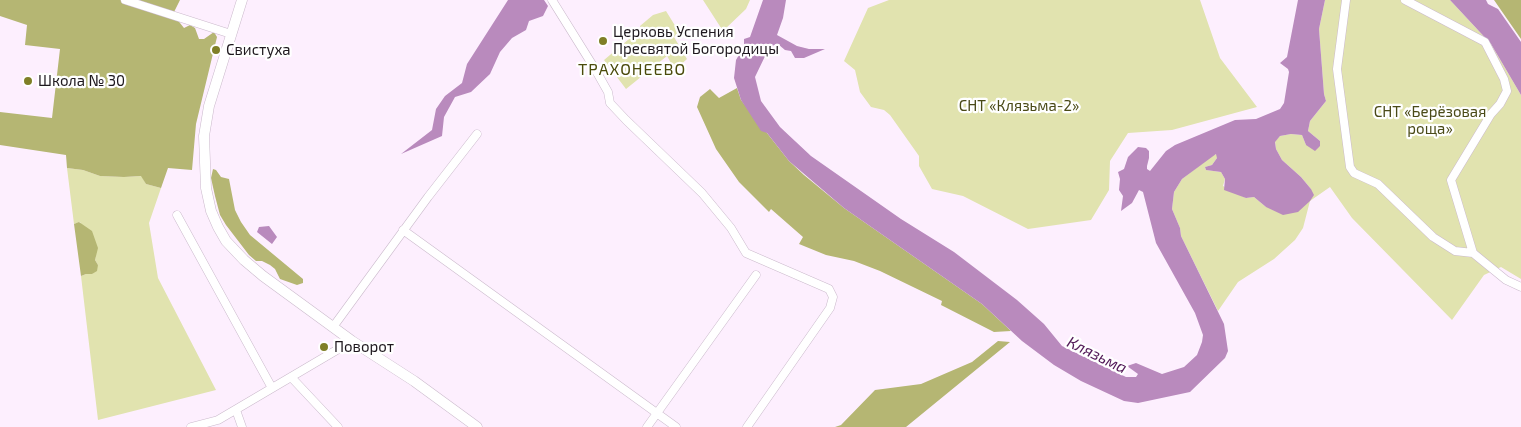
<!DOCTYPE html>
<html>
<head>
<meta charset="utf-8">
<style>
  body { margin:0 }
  canvas { display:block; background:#fdeffe }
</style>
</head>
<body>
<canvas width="1521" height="427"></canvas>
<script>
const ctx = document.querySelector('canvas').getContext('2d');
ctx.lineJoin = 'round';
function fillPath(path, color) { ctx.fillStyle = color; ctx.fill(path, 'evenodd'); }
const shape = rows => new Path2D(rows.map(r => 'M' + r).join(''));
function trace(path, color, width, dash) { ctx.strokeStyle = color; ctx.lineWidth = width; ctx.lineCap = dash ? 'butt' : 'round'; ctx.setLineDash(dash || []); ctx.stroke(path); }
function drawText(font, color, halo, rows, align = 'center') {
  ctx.font = font + ' "Exo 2",sans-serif'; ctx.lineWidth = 4.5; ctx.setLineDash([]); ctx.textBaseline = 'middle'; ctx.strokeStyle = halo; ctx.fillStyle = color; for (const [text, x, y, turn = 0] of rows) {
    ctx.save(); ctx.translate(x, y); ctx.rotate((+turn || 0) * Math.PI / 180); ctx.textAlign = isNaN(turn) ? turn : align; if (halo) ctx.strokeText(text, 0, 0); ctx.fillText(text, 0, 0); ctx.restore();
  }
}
fillPath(shape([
  [703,0,750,0,746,9,723,31],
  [889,0,1200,0,1220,58,1257,107,1172,130,1128,133,1110,161,1109,190,1091,220,1028,229,963,196,932,189,919,166,919,156,890,115,884,110,871,107,860,92,855,70,844,61,868,8],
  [1325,0,1450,0,1491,44,1521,95,1521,279,1501,267,1484,275,1452,320,1352,218,1330,187,1310,201,1303,228,1295,240,1274,259,1238,282,1218,311,1181,236,1180,228,1172,209,1174,192,1182,179,1213,155,1217,154,1217,158,1212,165,1205,167,1206,170,1221,172,1225,179,1223,186,1246,198,1254,197,1266,207,1311,189,1301,177,1282,160,1276,149,1275,141,1280,136,1291,134,1302,135,1306,145,1320,141,1308,131,1310,121,1326,101,1324,94,1319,29],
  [666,11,679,32,674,37,687,59,675,70,667,56,626,89,604,60,641,29,640,26,653,15],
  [67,168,83,170,100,176,124,177,142,176,146,184,161,188,149,223,158,278,216,390,98,420,81,276,86,274,92,274,98,265,95,260,96,254,80,222,74,224]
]), '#e1e3af');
fillPath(shape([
  [0,0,180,0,174,12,176,18,184,28,190,25,195,28,199,39,204,39,214,32,217,37,196,124,192,170,168,168,161,188,146,184,141,176,124,177,100,176,83,170,67,168,66,155,0,145,0,112,52,118,60,49,25,45,27,25,0,16],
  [1494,0,1521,0,1521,39],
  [737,88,741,100,789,161,804,175,844,208,982,304,1011,331,994,332,941,305,942,301,880,271,854,261,826,255,799,244,803,237,771,209,769,212,739,182,716,149,697,107,700,97,710,89,719,98],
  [213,169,216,170,221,177,229,179,235,210,241,222,250,235,303,279,303,283,297,285,280,279,275,269,270,265,262,261,256,261,249,255,226,225,220,215,215,196,211,178],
  [79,222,92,231,98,248,95,260,98,265,97,271,92,274,86,274,81,276,74,224],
  [998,341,1010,342,906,427,835,427,841,425,875,390,921,384,972,362]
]), '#b5b673');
fillPath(shape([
  [508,0,544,0,548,6,543,16,529,21,526,30,512,38,500,52,490,74,471,92,455,97,444,117,442,136,401,154,432,130,436,109,445,96,462,83,467,64],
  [763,0,786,0,783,18,777,35,797,46,809,49,825,49,804,58,795,58,791,51,785,50,779,45,774,45,768,50,755,77,761,101,780,127,811,156,901,219,954,252,1017,300,1044,324,1062,346,1126,377,1136,377,1138,374,1127,366,1136,363,1162,374,1184,367,1197,355,1202,342,1203,335,1195,313,1156,243,1143,192,1139,190,1132,203,1121,211,1123,196,1119,190,1120,179,1118,172,1124,169,1128,157,1138,147,1146,148,1149,151,1149,158,1147,166,1147,169,1150,171,1166,151,1175,145,1235,120,1256,119,1280,109,1284,103,1289,72,1288,69,1280,63,1287,57,1298,0,1325,0,1319,29,1324,94,1326,101,1310,121,1308,131,1320,141,1320,146,1315,151,1306,145,1302,135,1291,134,1280,136,1275,142,1276,149,1282,160,1301,177,1311,189,1314,195,1310,201,1298,212,1283,215,1266,207,1254,197,1246,198,1224,190,1225,179,1221,172,1206,170,1205,167,1212,165,1217,158,1216,154,1182,179,1174,192,1172,209,1180,228,1181,236,1224,324,1228,351,1225,358,1190,392,1138,403,1124,401,1081,381,1054,365,1022,341,982,304,844,208,789,161,767,133,761,131,741,100,734,78,736,60,744,46,744,39,750,37],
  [1450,0,1486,0,1488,4,1498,9,1521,42,1521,95,1491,44],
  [269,226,277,237,272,244,257,232,259,227]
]), '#b98abd');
const minor = shape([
  [125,0,231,34],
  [552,0,595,69,608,92,610,103,626,120,702,193,731,228,746,253,829,289,833,297,830,308,747,427],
  [1346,0,1337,69,1350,167,1354,173,1378,184,1433,237,1455,251,1473,253,1506,280,1521,287],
  [1405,0,1485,42,1504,79,1507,91,1500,104,1491,114,1451,180,1473,253],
  [177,215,272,388],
  [403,230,676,427],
  [333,327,428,197,477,134],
  [291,377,338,427],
  [236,410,242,427],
  [191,427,218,420,352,341],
  [647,427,756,275]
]);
const major = shape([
  [242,0,209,106,204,136,206,188,211,211,218,227,226,241,244,260,263,276,352,341,414,381,477,427]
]);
trace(minor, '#cbbacc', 9);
trace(major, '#cbbacc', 11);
trace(minor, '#fff', 8);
trace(major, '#fff', 10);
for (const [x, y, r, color] of [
  [603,41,5,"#7f7f27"],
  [216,50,5,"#7f7f27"],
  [28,81,5,"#7f7f27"],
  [324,347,5,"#7f7f27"]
]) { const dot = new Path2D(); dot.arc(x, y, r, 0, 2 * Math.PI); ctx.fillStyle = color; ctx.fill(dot); trace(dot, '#fff', 2); }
drawText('15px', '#1e181e', '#fff', [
  ["Церковь Успения",613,32],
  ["Пресвятой Богородицы",613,49],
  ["Свистуха",226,50],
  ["Школа № 30",38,81],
  ["Поворот",334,347]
], 'left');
drawText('15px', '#4a4a17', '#fff', [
  ["СНТ «Клязьма-2»",1019,106],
  ["СНТ «Берёзовая",1430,112],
  ["роща»",1430,129]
]);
ctx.letterSpacing = '1px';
drawText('16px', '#4b4b0c', '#fff', [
  ["ТРАХОНЕЕВО",632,70]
]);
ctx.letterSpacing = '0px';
drawText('italic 16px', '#521958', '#fff', [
  ["Клязьма",1097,355,26]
]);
</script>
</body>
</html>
